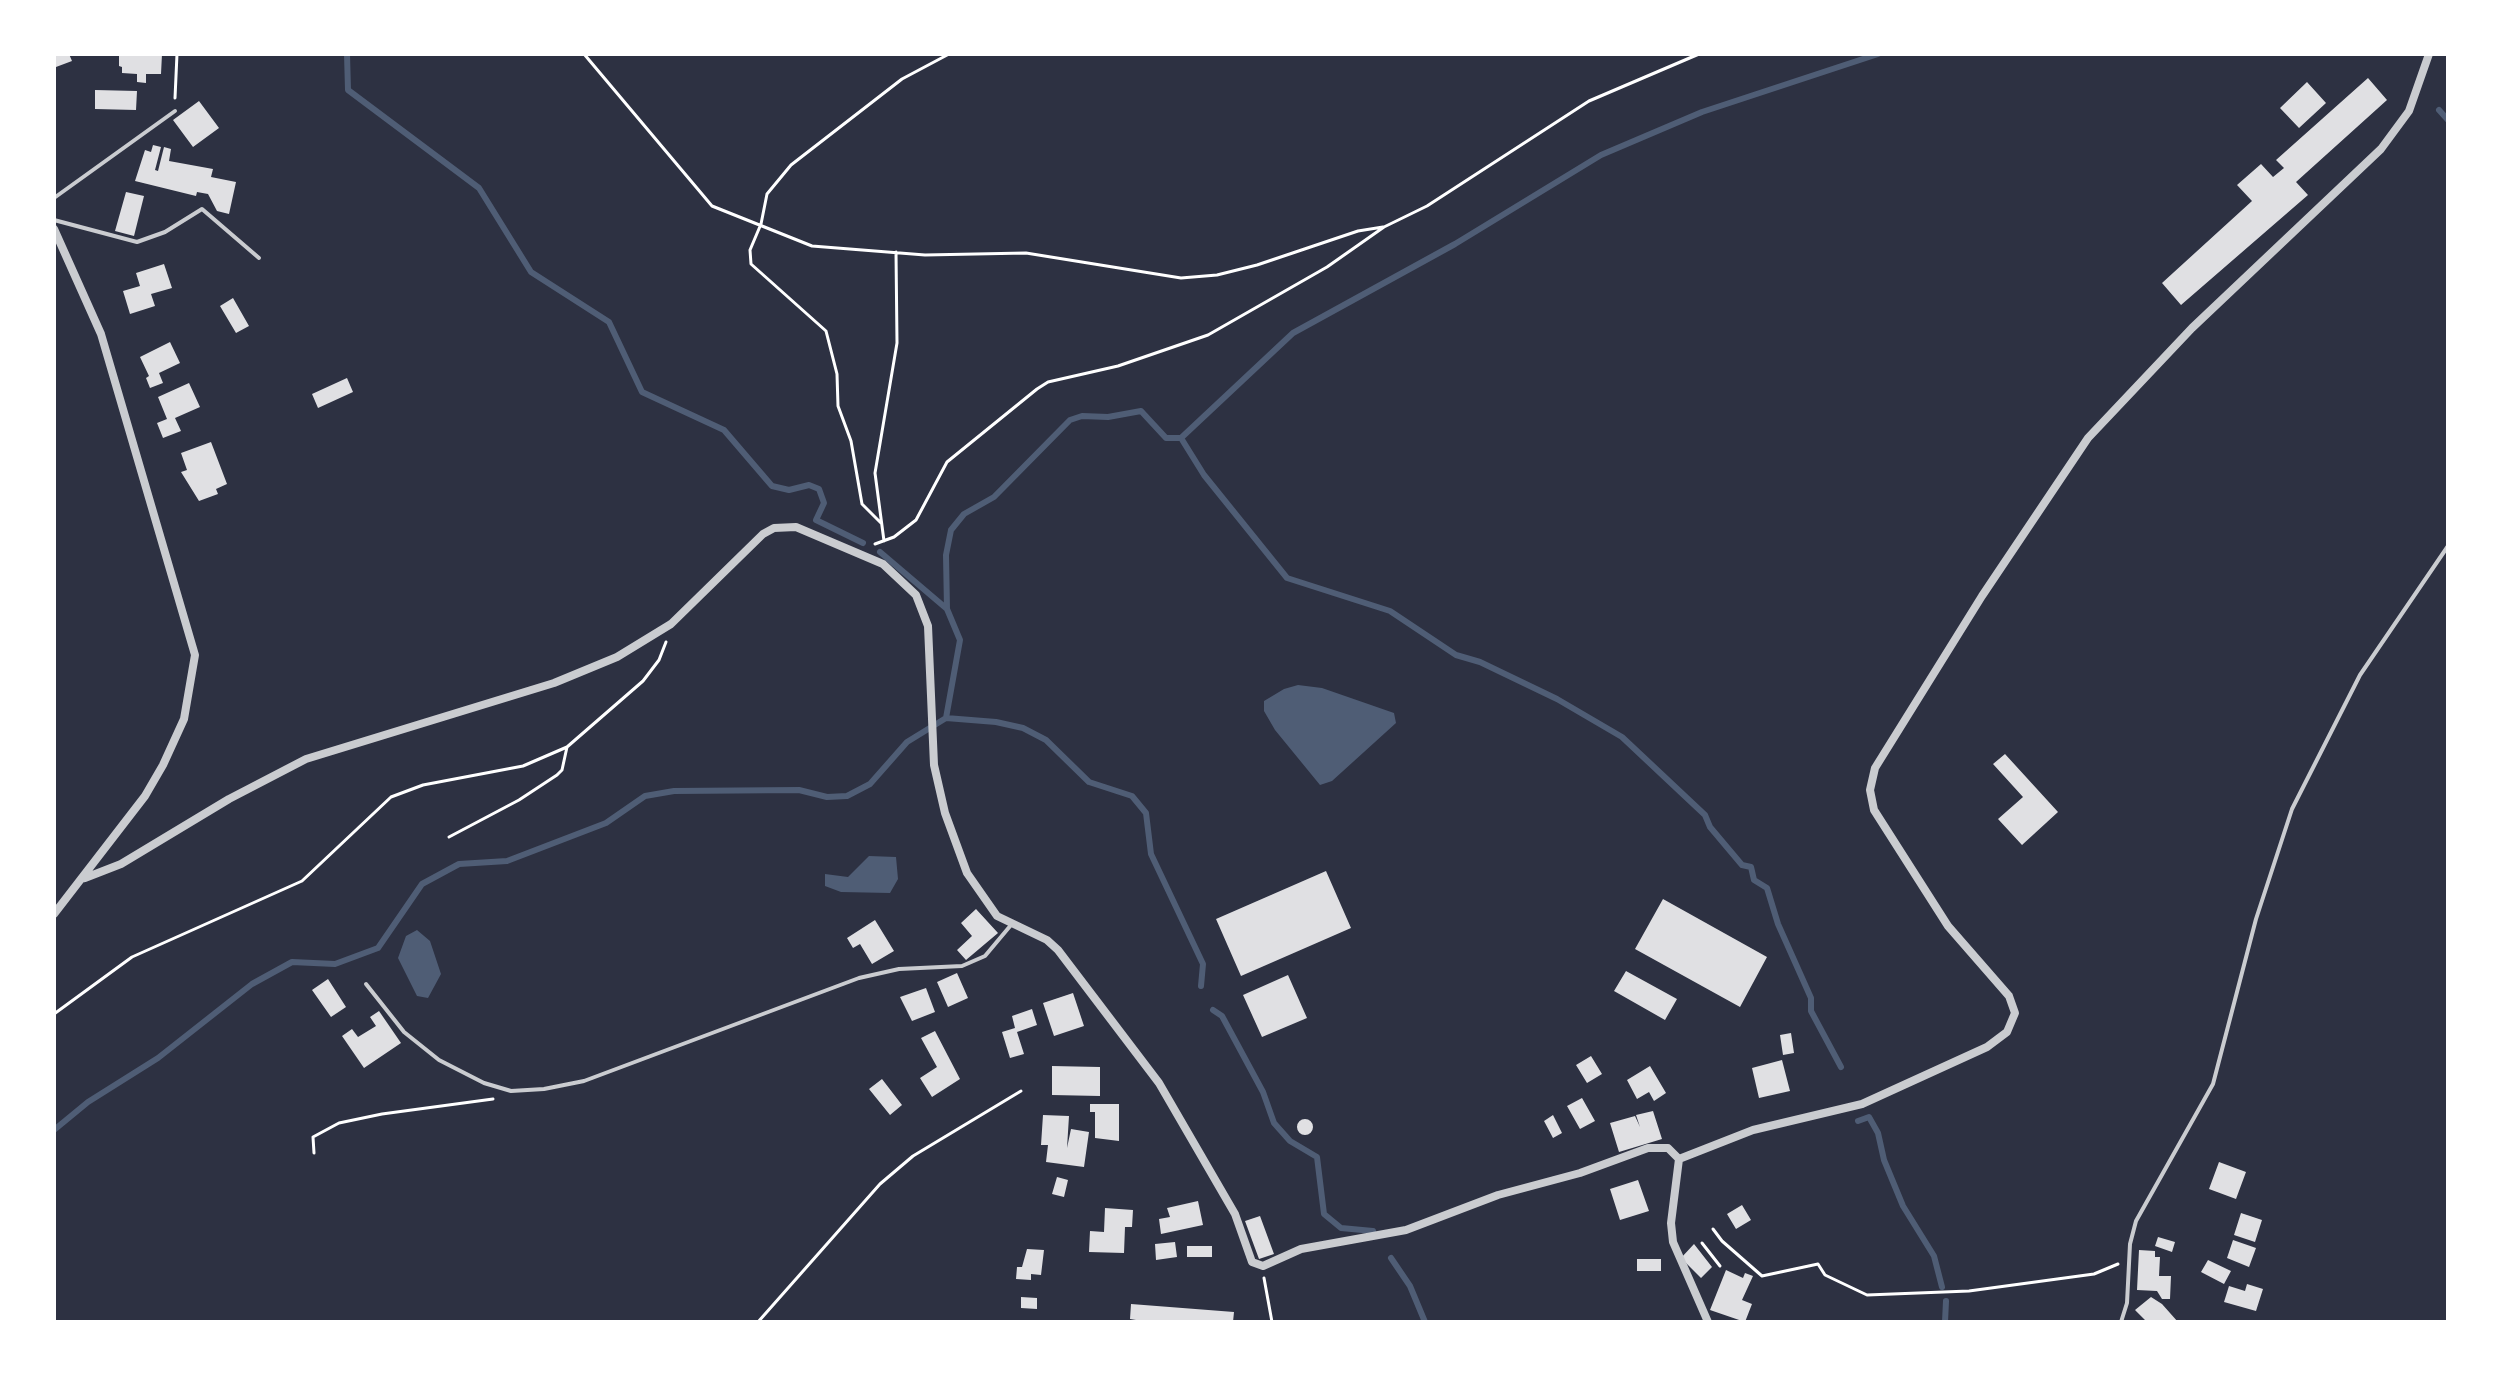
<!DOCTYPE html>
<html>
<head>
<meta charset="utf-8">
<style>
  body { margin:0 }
  #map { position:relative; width:2502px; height:1376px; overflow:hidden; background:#2d3142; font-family:"Titillium Web",sans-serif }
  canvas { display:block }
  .frame { position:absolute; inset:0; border:56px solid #fff; pointer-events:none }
</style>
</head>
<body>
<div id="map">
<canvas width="2502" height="1376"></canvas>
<div class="frame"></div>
</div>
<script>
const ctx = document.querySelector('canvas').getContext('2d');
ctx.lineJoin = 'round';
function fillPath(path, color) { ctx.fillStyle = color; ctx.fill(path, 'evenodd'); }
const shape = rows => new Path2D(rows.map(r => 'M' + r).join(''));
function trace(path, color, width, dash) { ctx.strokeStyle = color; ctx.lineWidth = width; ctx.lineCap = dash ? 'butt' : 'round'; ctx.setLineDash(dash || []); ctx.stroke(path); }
fillPath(shape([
  [1298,685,1322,688,1394,713,1396,723,1332,781,1320,785,1275,730,1264,711,1264,701,1284,689],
  [869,856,896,857,898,879,890,893,841,892,825,886,825,874,848,877],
  [417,930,430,941,441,974,428,998,417,996,398,958,406,936]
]), '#4f5d75');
trace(shape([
  [347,54,348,90,479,188,531,272,609,322,642,392,724,430,772,486,789,490,809,485,819,489,824,503,816,520,863,543],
  [2439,110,2448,120],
  [1181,438,1204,475,1287,578,1390,611,1456,655,1480,662,1557,699,1622,737,1705,815,1710,827,1742,865,1751,867,1754,880,1767,888,1778,924,1811,998,1811,1011,1841,1067],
  [880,552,947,609],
  [946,718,996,722,1023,728,1046,740,1089,782,1132,796,1146,813,1151,854,1203,964,1201,986],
  [1213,1010,1222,1016,1263,1092,1274,1123,1290,1141,1317,1157,1324,1214,1341,1228,1373,1231],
  [1858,1121,1869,1117,1878,1133,1884,1160,1903,1206,1934,1256,1942,1287],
  [54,1130,88,1102,158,1058,252,984,292,962,335,964,378,948,422,884,459,864,507,861,606,823,645,796,674,791,799,790,827,797,847,796,870,784,907,742,946,718,960,640,947,609,946,555,951,530,964,514,994,497,1070,420,1082,416,1108,417,1141,411,1166,438,1181,438,1293,333,1455,244,1601,155,1702,112,1878,54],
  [1391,1258,1410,1286,1425,1322],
  [1945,1322,1946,1301]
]), '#4f5d75', 6);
fillPath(shape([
  [54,54,69,54,72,61,56,67],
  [123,54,162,54,161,74,146,74,146,83,137,82,137,74,122,73,122,67,119,66,119,56],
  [2368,78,2387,100,2296,182,2308,195,2181,305,2162,283,2252,201,2237,185,2261,164,2273,177,2284,168,2276,160],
  [2307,82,2326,103,2299,128,2280,108],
  [95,90,137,91,136,110,95,109],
  [199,101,219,128,193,147,173,120],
  [153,145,161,147,155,170,158,171,164,147,171,149,169,161,213,169,211,177,236,182,229,214,217,211,208,194,197,192,196,196,135,181,145,150,151,152],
  [126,192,144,196,134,236,115,231],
  [164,264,172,288,151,294,155,306,130,314,123,291,140,286,136,273],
  [233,298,249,326,236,333,220,306],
  [170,342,180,363,159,373,163,383,150,388,146,378,149,376,140,357],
  [347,378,353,392,318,408,312,394],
  [189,383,200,407,175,418,181,431,163,438,157,423,167,419,158,397],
  [211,442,227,484,216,489,218,494,199,501,181,472,187,470,181,453],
  [2005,754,2058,812,2022,845,1998,819,2023,797,1993,764],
  [1326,871,1351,928,1241,976,1216,919],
  [1663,899,1767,957,1740,1007,1635,949],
  [976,909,998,933,966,960,957,950,972,936,961,923],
  [875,920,894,951,872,964,860,944,853,948,847,938],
  [1626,971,1677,999,1665,1020,1614,991],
  [957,973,968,998,948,1007,937,982],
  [1288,975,1307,1018,1262,1037,1243,995],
  [328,979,346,1007,331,1017,312,990],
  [926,988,935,1012,912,1021,900,997],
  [1073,993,1084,1026,1054,1036,1043,1003],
  [1032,1009,1037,1025,1017,1032,1024,1054,1010,1058,1002,1032,1015,1028,1012,1016],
  [379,1011,401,1043,364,1068,342,1036,352,1029,358,1037,376,1026,370,1017],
  [935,1031,960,1079,932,1097,920,1078,937,1067,921,1038],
  [1791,1033,1794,1053,1783,1055,1780,1035],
  [1591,1056,1602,1074,1587,1083,1576,1065],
  [1782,1060,1790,1091,1759,1098,1752,1068],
  [1052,1066,1100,1067,1100,1096,1052,1095],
  [1650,1066,1666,1093,1654,1101,1649,1092,1637,1099,1627,1080],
  [882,1079,902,1105,890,1115,869,1089],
  [1582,1098,1595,1121,1580,1129,1567,1106],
  [1090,1104,1119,1104,1119,1141,1095,1138,1095,1112,1090,1112],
  [1653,1111,1662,1139,1619,1152,1610,1123,1635,1116,1640,1127,1636,1115],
  [1043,1115,1069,1116,1067,1148,1071,1129,1089,1132,1084,1167,1046,1162,1048,1145,1041,1145],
  [1553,1115,1562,1133,1553,1138,1544,1121],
  '1297 1127a8 8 0 1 1 16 0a8 8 0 1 1-16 0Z',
  [2219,1162,2246,1172,2236,1199,2209,1189],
  [1057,1177,1068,1180,1064,1197,1052,1194],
  [1638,1180,1649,1211,1620,1220,1610,1189],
  [1198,1201,1203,1225,1161,1234,1159,1219,1170,1217,1167,1208],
  [1742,1205,1751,1220,1736,1229,1727,1214],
  [1105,1208,1133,1210,1132,1227,1125,1227,1124,1253,1089,1252,1090,1231,1104,1232],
  [2241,1213,2262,1220,2255,1242,2234,1235],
  [1260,1216,1274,1254,1259,1259,1245,1221],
  [2158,1237,2175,1242,2172,1252,2155,1246],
  [2233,1240,2256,1248,2249,1267,2227,1258],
  [1175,1242,1177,1257,1156,1260,1155,1244],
  [1694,1244,1712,1267,1701,1278,1681,1258],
  [1187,1246,1212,1246,1212,1257,1187,1257],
  [1027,1249,1044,1250,1041,1275,1031,1274,1031,1280,1016,1279,1017,1267,1022,1267],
  [2139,1250,2155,1251,2155,1257,2160,1257,2159,1276,2171,1276,2170,1299,2162,1299,2157,1291,2137,1290],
  [1637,1259,1661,1259,1661,1271,1637,1271],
  [2208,1260,2231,1271,2224,1284,2201,1272],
  [1726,1270,1743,1278,1745,1273,1753,1276,1742,1300,1752,1304,1745,1322,1710,1310],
  [2247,1284,2263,1289,2256,1311,2224,1302,2229,1286,2245,1291],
  [1021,1297,1037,1298,1037,1309,1021,1308],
  [2151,1297,2162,1304,2178,1322,2147,1322,2135,1310],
  [1131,1304,1234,1312,1233,1322,1148,1322,1130,1319]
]), '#e0e0e3');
trace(shape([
  [584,54,712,206,812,246,925,255,1026,253,1181,278,1217,275,1257,265,1358,231,1383,227],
  [175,98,177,54],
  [881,523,862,504,851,441,838,406,837,374,826,331,751,264,750,250,761,224,767,194,791,165,902,79,949,54],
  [884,541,875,473,897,343,896,252],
  [875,544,894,537,916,520,947,462,1037,389,1048,382,1118,366,1208,335,1327,267,1384,227,1427,206,1589,101,1699,54],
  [449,837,519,800,557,775,562,770,567,747],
  [54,1014,132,957,302,881,391,797,423,785,523,766,567,747,643,681,659,660,666,642],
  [314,1153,313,1137,339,1123,382,1114,493,1099],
  [1713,1229,1722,1241,1762,1276,1818,1264,1825,1275,1867,1295,1969,1291,2094,1274,2118,1264],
  [1702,1243,1720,1266],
  [1264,1278,1272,1322],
  [758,1322,880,1184,913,1156,1021,1091]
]), '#fff', 3);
trace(shape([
  [54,198,175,111],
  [54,220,137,242,165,232,202,209,259,258],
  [366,984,404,1032,439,1060,484,1083,511,1091,544,1089,584,1081,859,978,899,969,962,966,985,956,1011,925],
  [2121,1322,2127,1303,2130,1244,2136,1221,2213,1084,2256,919,2292,809,2360,675,2448,546]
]), '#caccd0', 4);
trace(shape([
  [54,229,101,334,195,655,184,719,163,765,145,796,54,914],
  [85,878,121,864,229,799,306,759,554,683,617,657,671,624,763,534,774,528,796,527,883,564,916,595,928,626,934,765,945,813,967,873,997,916,1047,940,1058,950,1159,1083,1235,1214,1252,1262,1263,1266,1301,1249,1406,1230,1498,1195,1580,1173,1648,1148,1668,1148,1679,1159,1671,1223,1673,1242,1708,1322],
  [1679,1159,1753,1130,1862,1104,1987,1047,2007,1032,2015,1013,2009,996,1948,926,1874,810,1870,790,1875,768,1982,596,2088,438,2192,328,2381,149,2409,111,2429,54]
]), '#caccd0', 8);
</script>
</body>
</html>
